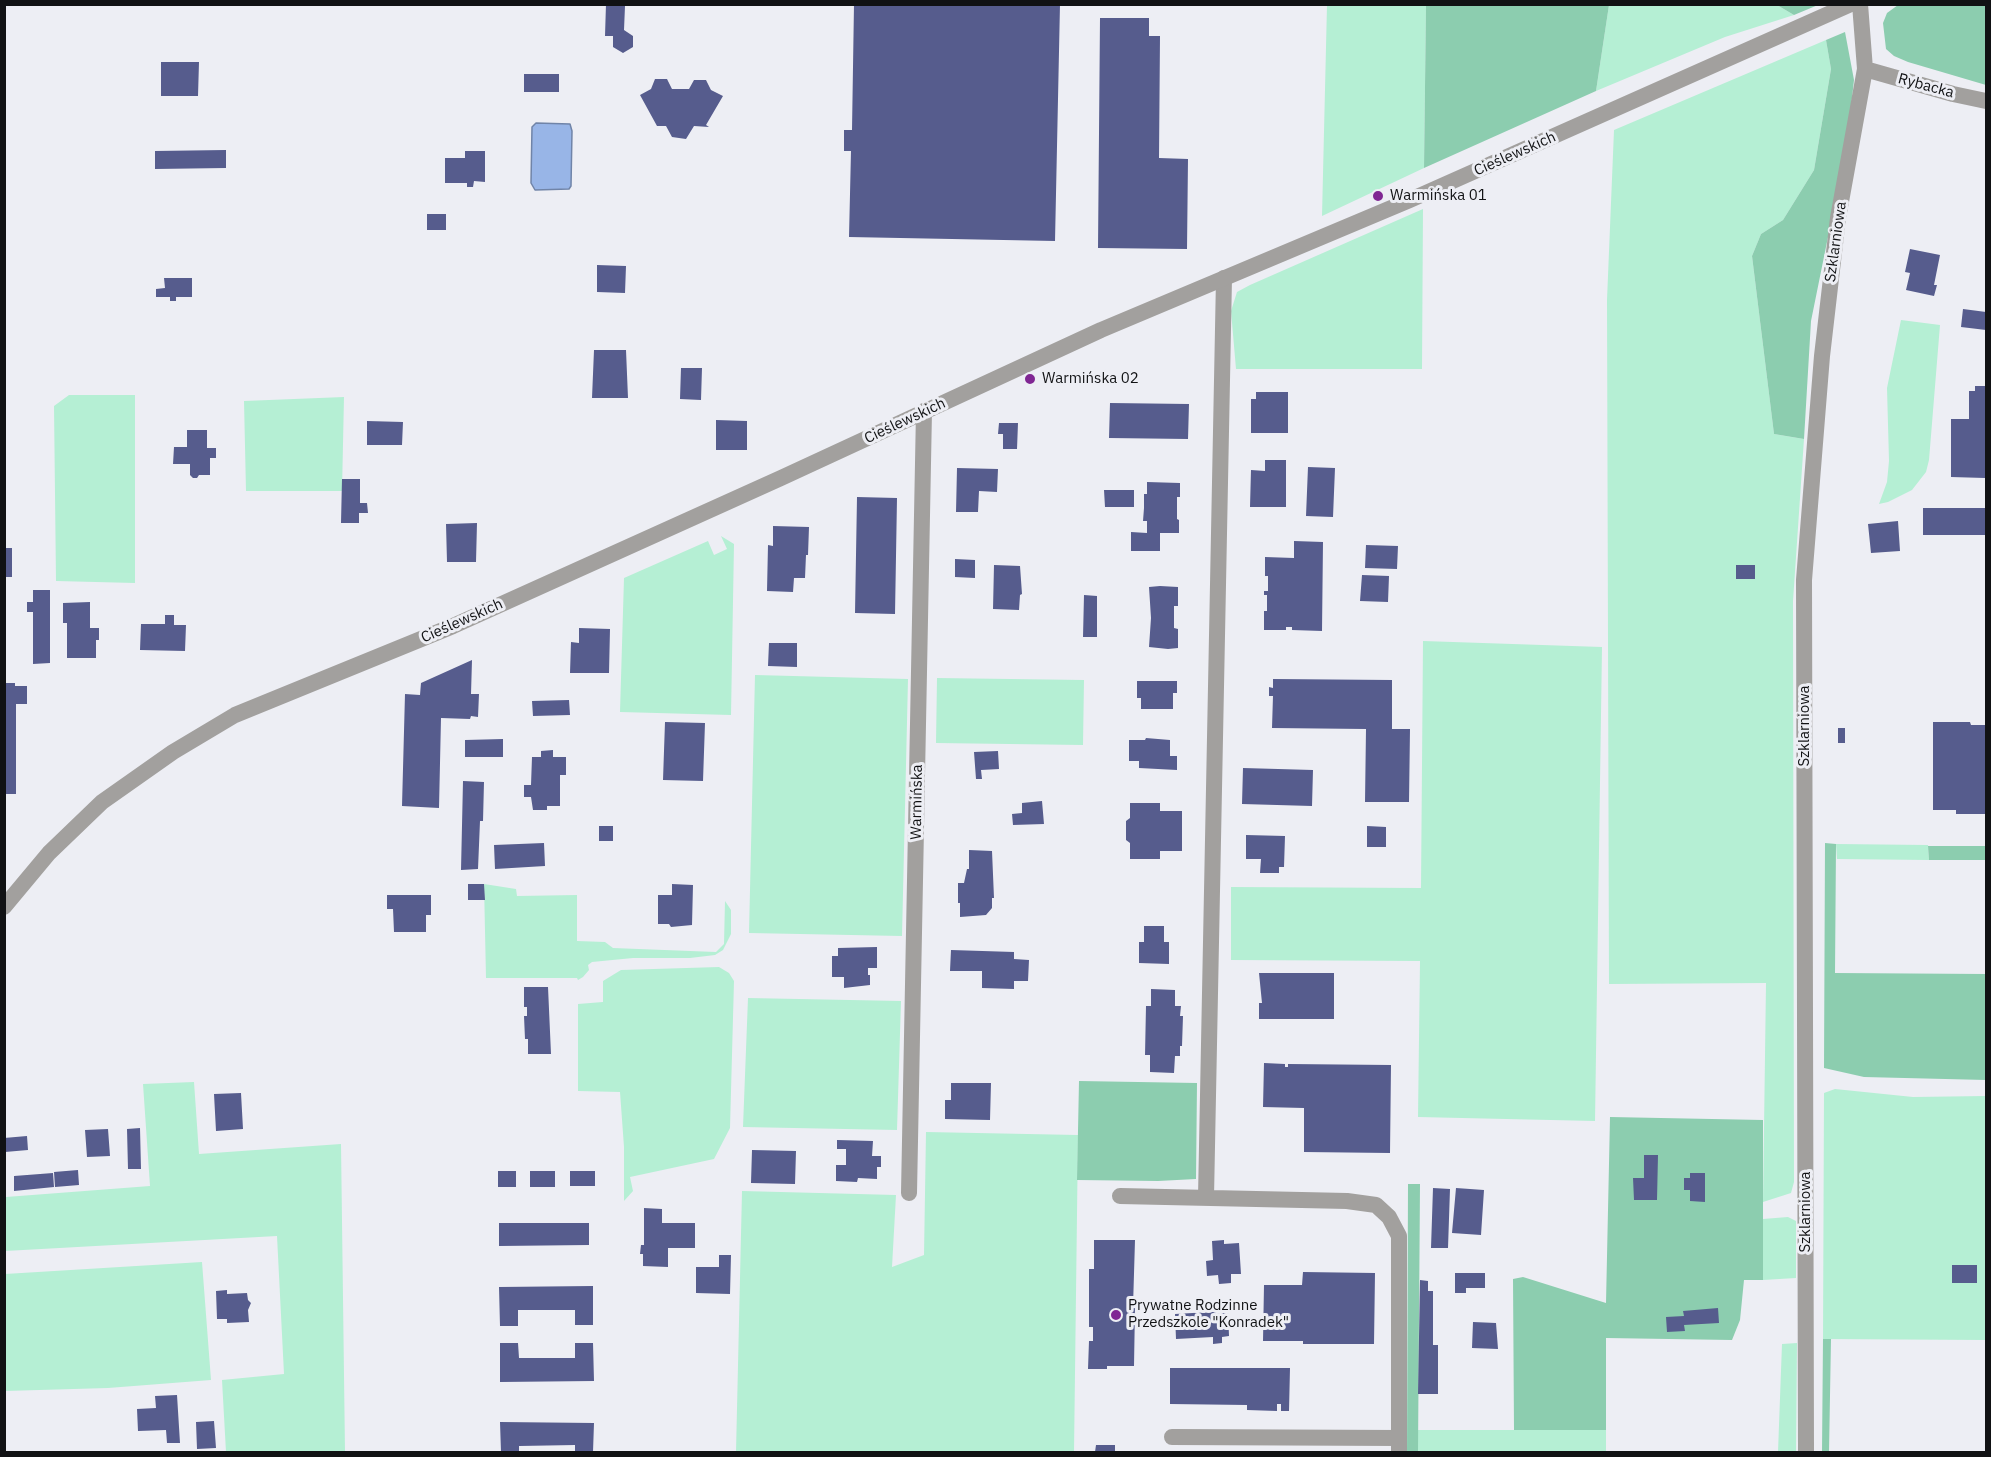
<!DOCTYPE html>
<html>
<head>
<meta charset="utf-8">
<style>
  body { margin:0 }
  #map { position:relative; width:1991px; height:1457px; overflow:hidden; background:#edeef4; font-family:"IBM Plex Sans",sans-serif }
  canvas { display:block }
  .frame { position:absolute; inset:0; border:6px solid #111214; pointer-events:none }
</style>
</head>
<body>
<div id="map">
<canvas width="1991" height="1457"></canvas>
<div class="frame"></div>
</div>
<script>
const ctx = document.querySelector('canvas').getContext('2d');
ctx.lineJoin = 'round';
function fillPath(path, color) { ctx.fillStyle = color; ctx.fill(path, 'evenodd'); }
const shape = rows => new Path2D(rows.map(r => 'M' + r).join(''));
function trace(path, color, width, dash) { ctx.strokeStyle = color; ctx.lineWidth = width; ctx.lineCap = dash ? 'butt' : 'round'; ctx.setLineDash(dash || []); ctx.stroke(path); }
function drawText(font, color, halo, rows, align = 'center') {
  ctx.font = font + ' "IBM Plex Sans",sans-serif'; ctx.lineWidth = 6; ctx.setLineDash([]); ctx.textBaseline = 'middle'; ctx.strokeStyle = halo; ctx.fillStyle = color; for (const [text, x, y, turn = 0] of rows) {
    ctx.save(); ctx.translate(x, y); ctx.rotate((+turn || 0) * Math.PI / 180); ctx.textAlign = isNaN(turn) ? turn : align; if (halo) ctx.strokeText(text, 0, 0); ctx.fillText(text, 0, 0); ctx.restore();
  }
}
fillPath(shape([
  [1327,5,1426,5,1424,168,1322,216],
  [1609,5,1777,5,1794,15,1725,37,1596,91],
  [1826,40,1831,69,1814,170,1783,220,1761,234,1752,256,1774,434,1804,439,1793,601,1794,1182,1791,1193,1763,1202,1766,983,1609,984,1607,300,1614,130],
  [1423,209,1422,369,1236,369,1231,311,1237,292,1250,285],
  [1901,320,1940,325,1929,460,1926,472,1912,490,1888,502,1879,504,1887,482,1889,461,1887,388],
  [69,395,135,395,135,583,56,581,54,406],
  [344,397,342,491,246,491,244,401],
  [721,536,734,544,731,715,620,712,624,578,708,541,714,555,727,549],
  [1423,641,1602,647,1595,1121,1418,1117,1420,961,1231,960,1231,887,1421,888],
  [755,675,908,679,902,936,749,933],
  [937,678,1084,680,1083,745,936,743],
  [1836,844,1928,845,1929,860,1837,859],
  [484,884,516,889,517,896,577,895,577,941,605,942,613,948,716,952,724,944,725,901,731,910,731,934,723,950,715,955,690,958,633,958,592,962,588,965,589,970,583,977,578,980,577,978,486,978],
  [719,967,729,973,734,981,730,1128,714,1159,630,1177,633,1191,624,1201,624,1147,620,1092,578,1091,578,1004,603,1002,603,981,621,970],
  [748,998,901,1001,897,1130,743,1127],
  [194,1082,199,1154,341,1144,345,1452,226,1452,222,1380,284,1374,277,1236,5,1251,5,1182,6,1197,150,1186,143,1084],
  [1835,1089,1913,1097,1986,1096,1986,1340,1823,1339,1824,1093],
  [926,1132,1078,1135,1074,1452,736,1452,742,1191,896,1195,892,1267,924,1255],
  [1788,1217,1796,1221,1796,1278,1763,1280,1763,1219],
  [202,1262,211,1380,108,1388,5,1391,5,1274],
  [1797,1343,1796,1452,1778,1452,1782,1344],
  [1418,1430,1606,1430,1606,1452,1418,1452]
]), '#b5efd4');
fillPath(shape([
  [1426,5,1609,5,1596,91,1424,168],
  [1777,5,1818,5,1794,15],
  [1898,5,1986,5,1986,85,1908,62,1894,56,1886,49,1883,23,1887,13],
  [1845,32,1854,80,1847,143,1811,321,1804,439,1774,434,1752,256,1761,234,1783,220,1814,170,1831,69,1826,40],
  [1825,843,1836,844,1835,973,1986,974,1986,1080,1864,1077,1824,1068],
  [1928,846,1986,846,1986,860,1929,860],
  [1079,1081,1197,1083,1196,1179,1158,1181,1077,1180],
  [1610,1117,1763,1120,1763,1280,1744,1280,1740,1320,1732,1340,1606,1338,1606,1430,1514,1430,1513,1279,1523,1277,1606,1303],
  [1408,1184,1420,1184,1418,1452,1407,1452],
  [1823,1339,1831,1339,1829,1452,1822,1452]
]), '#8ccdaf');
const water = shape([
  [536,123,570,124,572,131,571,186,569,189,535,190,531,183,532,127,536,123]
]);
fillPath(water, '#98b5e7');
trace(water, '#7084a8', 1.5);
fillPath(shape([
  [606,4,628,4,625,6,624,30,633,36,633,47,623,53,613,47,613,36,605,36],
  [854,4,1060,4,1055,241,849,237,851,151,844,151,844,130,852,130],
  [1100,18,1149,18,1149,36,1160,36,1159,158,1188,159,1187,249,1098,248],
  [161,62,199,62,198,96,161,96],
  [524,74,559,74,559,92,524,92],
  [655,79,667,79,672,89,689,89,694,80,706,80,711,90,723,96,706,125,709,127,694,126,686,139,672,137,666,126,657,126,640,95,651,89],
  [226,150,226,168,155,169,155,151],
  [465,151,485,151,485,182,474,181,473,187,467,187,467,183,445,183,445,158,465,158],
  [427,214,446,214,446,230,427,230],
  [1910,249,1940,255,1934,285,1937,285,1934,296,1906,290,1910,273,1905,272],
  [597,265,626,266,625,293,597,292],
  [164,278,192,278,192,297,176,297,176,301,170,301,170,297,156,297,156,289,165,288],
  [1963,309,1986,312,1986,330,1961,327],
  [594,350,626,350,628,398,592,398],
  [681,368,702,368,701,400,680,399],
  [1975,386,1985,386,1985,478,1951,477,1951,419,1969,419,1969,391,1975,391],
  [1256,392,1288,392,1288,433,1251,433,1251,399,1256,399],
  [1110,403,1189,404,1188,439,1109,438],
  [716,420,747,421,747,450,716,450],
  [367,421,403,422,402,445,367,445],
  [999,423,1018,423,1017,449,1003,449,1003,434,998,434],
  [187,430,207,430,207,448,216,448,216,458,210,458,210,475,199,475,197,478,193,478,190,475,190,464,173,464,174,447,187,447],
  [1265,460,1286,460,1286,507,1250,507,1251,470,1265,471],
  [1308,467,1335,468,1333,517,1306,516],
  [957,468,998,469,997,492,979,491,978,512,956,512],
  [342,479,360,479,360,503,367,503,368,513,359,513,359,523,341,523],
  [1147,482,1180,483,1180,497,1177,497,1177,519,1179,520,1179,533,1160,533,1160,551,1131,551,1131,532,1147,533,1147,521,1143,521,1144,508,1144,494,1147,494],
  [1104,490,1134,490,1134,507,1105,507],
  [857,497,897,498,895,614,855,613],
  [1923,508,1986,508,1986,535,1923,535],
  [1898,521,1900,551,1871,553,1868,524],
  [477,523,476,562,447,562,446,524],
  [773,526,809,527,808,555,806,555,805,578,794,578,793,592,767,591,768,545,773,546],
  [1294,541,1323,542,1322,631,1292,630,1292,627,1286,627,1286,630,1264,630,1264,611,1267,611,1267,595,1264,595,1264,591,1268,591,1268,576,1265,576,1265,557,1294,558],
  [1366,545,1398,546,1397,569,1365,568],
  [4,548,12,548,12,577,4,577],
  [955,559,975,560,975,578,955,577],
  [994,565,1020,566,1022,594,1020,595,1019,610,993,609],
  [1736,565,1755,565,1755,579,1736,579],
  [1362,575,1389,576,1388,602,1360,601],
  [1160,586,1178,587,1178,606,1174,606,1174,628,1178,629,1178,648,1168,649,1149,647,1151,618,1149,587],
  [33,590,50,590,50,663,33,664,33,612,27,612,27,602,33,602],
  [1084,595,1097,596,1097,637,1083,637],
  [90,602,90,628,99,628,99,640,96,640,96,658,67,658,67,623,63,623,63,603],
  [165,615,174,615,174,625,186,625,185,651,140,650,141,624,165,624],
  [579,628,610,629,609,673,570,673,571,642,579,643],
  [769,643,797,643,797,667,768,666],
  [472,660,471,694,479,694,478,717,471,716,470,719,441,718,439,808,402,806,405,694,420,695,421,683],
  [1273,679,1392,680,1392,729,1410,729,1409,802,1365,802,1366,729,1272,728,1273,696,1269,696,1269,687,1273,688],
  [1137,681,1177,681,1177,693,1173,693,1173,709,1141,709,1141,698,1137,698],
  [4,683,15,683,15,686,27,686,27,704,16,704,16,794,4,794],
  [569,700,570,715,533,716,532,701],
  [665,722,705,723,703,781,663,780],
  [1933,722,1970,722,1971,725,1986,725,1986,814,1956,814,1956,810,1933,810],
  [1838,728,1845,728,1845,743,1838,743],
  [1146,738,1170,740,1170,756,1177,756,1177,770,1139,768,1139,761,1129,761,1129,740,1145,740],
  [503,739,503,757,465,757,465,740],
  [553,750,553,757,566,757,566,775,560,775,560,806,547,806,547,810,533,810,531,797,524,797,524,785,531,785,532,757,541,757,541,751],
  [998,751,999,769,981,770,982,779,976,779,974,752],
  [1243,768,1313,770,1312,806,1242,804],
  [463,781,484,782,483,821,480,821,478,869,461,870],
  [1042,801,1044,824,1013,825,1012,814,1022,813,1022,803],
  [1130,803,1160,803,1160,811,1182,811,1182,851,1160,851,1160,859,1130,859,1130,843,1126,840,1126,821,1130,818],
  [599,826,613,826,613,841,599,841],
  [1367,826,1386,827,1386,847,1367,847],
  [1246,835,1285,836,1284,867,1279,867,1279,873,1260,873,1261,859,1246,859],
  [544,843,545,866,495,869,494,845],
  [969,850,992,851,994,898,992,898,992,908,986,915,960,917,960,903,958,903,958,883,964,883,967,869,969,869],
  [468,884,484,884,485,900,468,900],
  [672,884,693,885,692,925,671,927,669,924,658,924,658,895,672,895],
  [387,895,431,895,431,915,426,915,426,932,394,932,393,909,387,909],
  [1144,926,1164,926,1164,942,1169,942,1169,964,1139,963,1139,942,1144,942],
  [877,947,877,968,868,968,868,975,870,975,870,985,844,988,844,977,832,977,832,956,838,956,838,948],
  [951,950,1014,952,1014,959,1029,960,1028,981,1014,981,1014,989,982,988,982,971,950,971],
  [1259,973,1334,973,1334,1019,1259,1019,1259,1003,1262,1003],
  [524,987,548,987,551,1054,528,1054,528,1039,525,1039,524,1016,527,1016,527,1007,524,1007],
  [1151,989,1175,990,1175,1006,1181,1006,1180,1016,1183,1016,1182,1046,1180,1046,1180,1056,1175,1056,1174,1073,1150,1072,1150,1055,1145,1055,1146,1006,1151,1006],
  [1264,1063,1285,1064,1285,1067,1288,1067,1288,1064,1391,1065,1390,1153,1304,1152,1304,1108,1263,1107],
  [951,1083,991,1083,990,1120,945,1119,945,1100,951,1100],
  [241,1093,243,1129,216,1131,214,1094],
  [140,1128,141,1169,128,1169,127,1129],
  [108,1129,110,1156,87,1157,85,1130],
  [27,1136,28,1150,5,1152,4,1138],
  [837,1140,873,1141,872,1156,881,1156,881,1167,877,1167,877,1179,858,1178,857,1182,836,1181,836,1165,846,1165,846,1149,837,1149],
  [752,1150,796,1151,795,1184,751,1183],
  [1644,1155,1658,1155,1657,1200,1634,1200,1633,1178,1644,1178],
  [78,1170,79,1185,55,1187,54,1172],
  [498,1171,516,1171,516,1187,498,1187],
  [530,1171,555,1171,555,1187,530,1187],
  [570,1171,595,1171,595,1186,570,1186],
  [53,1173,54,1187,14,1191,14,1176],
  [1690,1173,1705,1173,1705,1202,1690,1201,1690,1190,1684,1190,1684,1178,1690,1178],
  [1433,1188,1450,1189,1448,1248,1431,1248],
  [1456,1188,1484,1190,1481,1235,1452,1233],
  [644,1208,662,1209,662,1223,695,1223,695,1248,668,1248,668,1267,643,1266,643,1254,640,1254,641,1245,644,1245],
  [499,1223,589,1223,589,1245,499,1246],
  [1094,1240,1135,1240,1133,1307,1135,1307,1134,1366,1107,1366,1107,1369,1088,1369,1089,1341,1093,1341,1093,1327,1089,1327,1089,1269,1094,1269],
  [1224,1240,1224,1244,1239,1243,1241,1274,1231,1274,1231,1283,1219,1284,1218,1275,1207,1276,1206,1261,1213,1260,1212,1241],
  [719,1255,731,1255,730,1294,696,1293,696,1267,719,1267],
  [1952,1265,1977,1265,1977,1283,1952,1283],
  [1303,1272,1375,1273,1374,1344,1303,1344,1303,1341,1263,1341,1264,1285,1302,1285],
  [1455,1273,1485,1273,1485,1288,1466,1288,1466,1293,1455,1293],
  [1420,1280,1428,1281,1428,1291,1433,1291,1433,1345,1438,1345,1438,1394,1418,1394],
  [593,1286,593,1325,575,1325,575,1310,518,1310,518,1326,500,1326,499,1287],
  [227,1290,227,1294,247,1293,248,1300,251,1303,248,1310,249,1322,227,1323,227,1319,217,1319,216,1291],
  [1718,1308,1719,1323,1684,1325,1685,1331,1667,1332,1666,1317,1684,1316,1683,1311],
  [1228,1311,1229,1336,1222,1337,1222,1343,1213,1344,1213,1337,1176,1339,1175,1314],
  [1473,1322,1496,1323,1498,1349,1472,1348],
  [500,1343,518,1343,519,1358,575,1358,575,1343,593,1343,594,1381,500,1382],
  [1170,1368,1290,1368,1289,1411,1281,1411,1281,1404,1277,1404,1277,1411,1247,1410,1247,1405,1170,1404],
  [177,1395,180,1443,167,1443,166,1430,138,1431,137,1409,156,1408,155,1396],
  [214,1421,216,1448,197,1449,196,1422],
  [500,1422,594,1423,593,1452,575,1452,575,1445,519,1446,519,1452,501,1452],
  [1096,1445,1115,1445,1115,1452,1095,1452]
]), '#565c8d');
trace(shape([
  [1865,69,1953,94,1986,101],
  [909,1193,924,411],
  [1120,1196,1347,1201,1376,1205,1389,1217,1399,1236,1399,1452],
  [1206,1197,1224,278],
  [1172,1437,1399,1438],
  [1806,1452,1804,580,1822,356,1838,218,1865,69,1860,4]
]), '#a2a09e', 16);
trace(shape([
  [4,907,49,853,102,802,173,752,235,715,453,626,781,478,1101,330,1410,200,1851,4]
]), '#a2a09e', 16);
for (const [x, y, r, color] of [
  [1378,196,6,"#802693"],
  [1030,379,6,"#802693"],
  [1116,1315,6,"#802693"]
]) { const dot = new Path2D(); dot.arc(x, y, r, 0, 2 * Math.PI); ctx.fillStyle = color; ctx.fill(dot); trace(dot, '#edeef4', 2); }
drawText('15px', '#111214', '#edeef4', [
  ["Rybacka",1926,86,15],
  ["Cieślewskich",1515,154,-24],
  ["Szklarniowa",1836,242,-82],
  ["Cieślewskich",905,421,-25],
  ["Cieślewskich",462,621,-24],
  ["Szklarniowa",1805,726,-90],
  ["Warmińska",917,802,-89],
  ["Szklarniowa",1806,1212,-90]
]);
drawText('15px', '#111214', '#edeef4', [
  ["Warmińska 01",1390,196],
  ["Warmińska 02",1042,379],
  ["Prywatne Rodzinne",1128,1306],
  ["Przedszkole \"Konradek\"",1128,1323]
], 'left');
</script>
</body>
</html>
